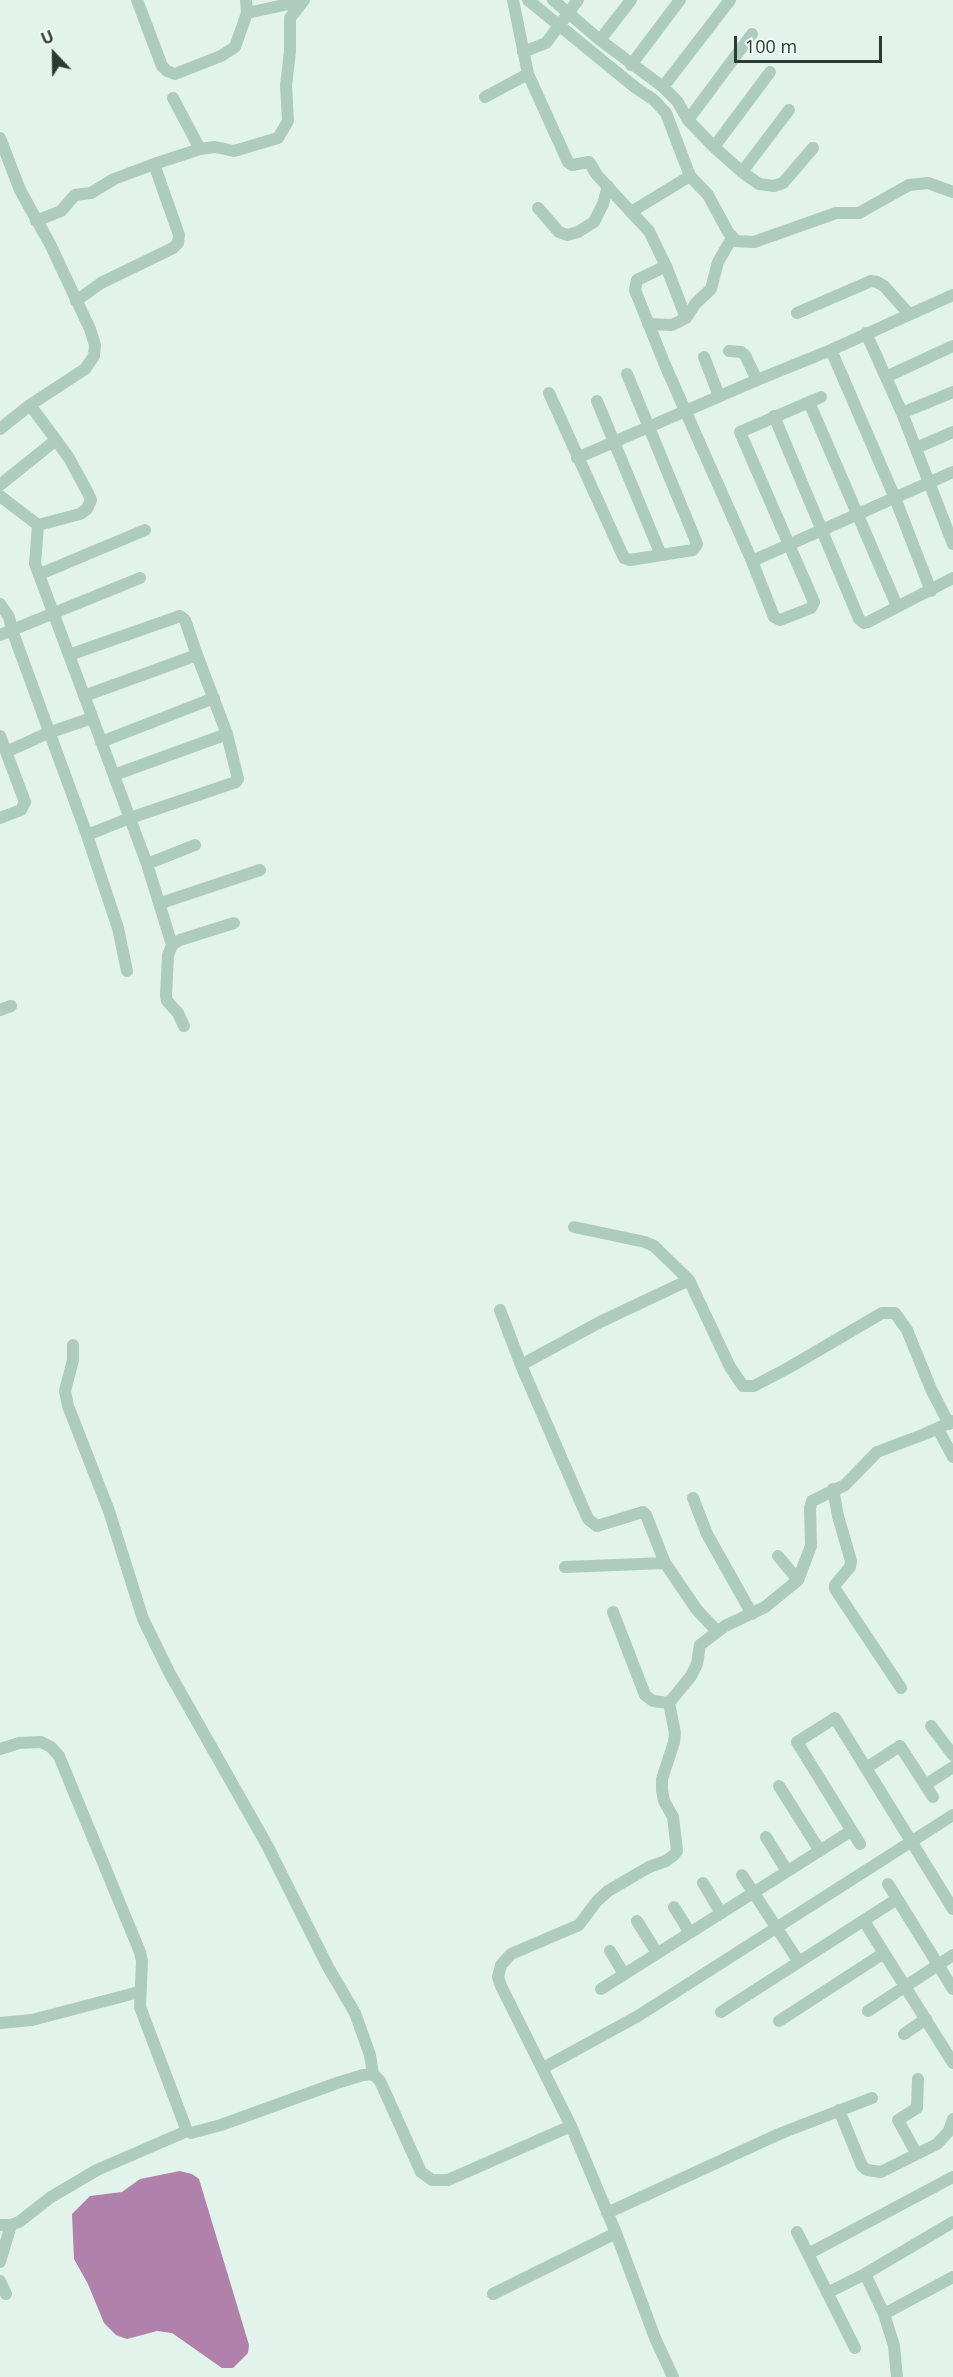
<!DOCTYPE html>
<html>
<head>
<meta charset="utf-8">
<style>
  body { margin:0 }
  #map { position:relative; width:953px; height:2377px; overflow:hidden; background:#e2f3ec; font-family:"Open Sans",sans-serif }
  canvas { display:block }
  .north { position:absolute; left:24px; top:24px; width:60px; height:60px; -webkit-text-stroke:4px #eefaf6; paint-order:stroke; rotate:338deg; font-size:16px; font-weight:700; line-height:24px; text-align:center; color:#2c3a31 }
  .north::after { content:''; display:block; margin:auto; width:21px; height:27px; background:#2c3a31; clip-path:polygon(50% 0,100% 100%,50% 72%,0 100%) }
  .scale { position:absolute; left:734px; top:36px; width:148px; height:27px; box-sizing:border-box; border:3px solid #2c3a31; border-top:0; padding-left:8px; font-size:18px; line-height:21px; white-space:nowrap; color:#2c3a31; -webkit-text-stroke:4px #eefaf6; paint-order:stroke }
</style>
</head>
<body>
<div id="map">
<canvas width="953" height="2377"></canvas>
<div class="north">U</div>
<div class="scale">100 m</div>
</div>
<script>
const ctx = document.querySelector('canvas').getContext('2d');
ctx.lineJoin = 'round';
function fillPath(path, color) { ctx.fillStyle = color; ctx.fill(path, 'evenodd'); }
const shape = rows => new Path2D(rows.map(r => 'M' + r).join(''));
function trace(path, color, width, dash) { ctx.strokeStyle = color; ctx.lineWidth = width; ctx.lineCap = dash ? 'butt' : 'round'; ctx.setLineDash(dash || []); ctx.stroke(path); }
fillPath(shape([
  [180,2171,192,2174,199,2179,249,2345,248,2353,233,2368,222,2368,172,2333,157,2331,127,2339,116,2335,104,2323,88,2284,74,2259,72,2214,90,2196,122,2192,140,2179]
]), '#b081aa');
trace(shape([
  [137,0,162,66,167,71,175,74,221,56,235,47,247,13],
  [246,0,247,13,303,1],
  [513,0,528,74,568,162,572,165,589,162,597,175,631,212],
  [528,0,636,88,654,100,666,113,690,176,708,195,728,232,736,241,754,242,836,213,859,213,909,185,928,183,953,192],
  [553,0,600,40,663,87,677,101,688,120,714,147,742,172,759,184,774,186,783,183,813,148],
  [600,40,631,0],
  [523,52,546,43,578,0],
  [631,65,680,0],
  [663,87,730,0],
  [485,97,528,74],
  [173,98,200,149],
  [688,120,752,34],
  [0,138,20,190,50,244,90,329,95,345,94,356,85,369,30,405,0,429],
  [714,147,770,72],
  [742,172,789,110],
  [538,208,559,232,567,235,578,232,594,222,603,204,608,186],
  [36,221,61,211,75,195,91,193,114,179,154,164,200,149,215,147,234,151,278,138,288,121,286,85,290,52,290,18,304,0],
  [666,266,637,280,635,290,665,365,752,561,774,617,780,620,811,608,814,602,740,432,821,397],
  [76,301,101,283,173,248,178,243,179,235,154,164],
  [797,313,871,281,877,282,884,286,909,314],
  [686,318,666,266,649,231,631,212,690,176],
  [648,324,672,325,686,318,696,303,711,289,718,262,732,238],
  [866,333,902,413,953,544],
  [831,350,895,498,931,591],
  [729,351,741,352,745,355,757,380],
  [704,357,719,396],
  [886,377,953,346],
  [549,393,624,558,630,560,693,550,697,544,693,534,627,374],
  [597,401,661,555],
  [809,402,897,606],
  [902,413,953,392],
  [774,416,859,619,864,623,868,622,953,578],
  [916,448,953,432],
  [577,458,757,380,831,350,953,295],
  [0,485,56,440,30,405],
  [0,496,38,525,80,514,87,509,91,500,88,493,69,458,56,440],
  [38,525,35,564,147,864,172,945,180,940,234,923],
  [752,561,953,472],
  [40,574,145,530],
  [0,604,9,617,12,630,87,835,130,818,236,782,238,779,227,734,197,655,84,696],
  [0,635,140,578],
  [69,655,180,616,185,620,197,655],
  [0,736,25,802,21,810,0,818],
  [101,742,214,698],
  [6,752,48,733,92,718],
  [114,775,227,734],
  [87,835,118,928,127,971],
  [147,864,195,845],
  [161,903,260,870],
  [172,945,168,955,166,996,167,1001,178,1013,184,1026],
  [0,1010,11,1006],
  [574,1227,645,1242,654,1246,689,1280,730,1367,743,1386,754,1386,790,1367,882,1313,895,1313,907,1330,931,1389,949,1424],
  [500,1310,521,1365,588,1519,597,1526,643,1512,646,1515,665,1563],
  [73,1345,73,1360,65,1391,68,1406,109,1511,143,1619,170,1674,267,1845,328,1967,355,2013,370,2055,373,2074],
  [521,1365,600,1322,689,1280],
  [938,1429,953,1457],
  [833,1489,838,1516,851,1561,850,1567,835,1585,835,1589,901,1688],
  [693,1498,707,1534,752,1614],
  [778,1556,798,1580],
  [565,1567,665,1563,697,1610,717,1631],
  [613,1612,645,1695,653,1701,669,1703],
  [931,1726,953,1755],
  [0,1749,19,1743,41,1742,51,1747,59,1756,140,1952,142,1961,140,2007,187,2131],
  [866,1768,900,1746,933,1797],
  [925,1785,953,1767],
  [779,1786,820,1851],
  [766,1837,787,1871],
  [860,1844,797,1742,835,1718,953,1909],
  [742,1875,799,1962],
  [703,1883,721,1913],
  [888,1884,953,1989],
  [674,1907,690,1933],
  [637,1921,657,1953],
  [864,1921,953,2063],
  [610,1951,624,1974],
  [601,1989,851,1831],
  [868,2011,953,1955],
  [721,2012,897,1899],
  [779,2021,884,1953],
  [0,2023,32,2020,139,1992],
  [904,2034,926,2019],
  [543,2068,638,2016,953,1815],
  [839,2110,862,2166,867,2170,881,2172,937,2144,949,2131,953,2119],
  [571,2126,501,1986,498,1977,501,1965,511,1954,579,1925,597,1901,608,1891,649,1867,666,1861,674,1855,677,1851,673,1817,664,1801,662,1790,662,1779,674,1742,675,1733,669,1703,691,1676,697,1664,700,1645,725,1626,765,1607,798,1580,811,1546,810,1508,812,1501,845,1485,877,1452,925,1434,953,1421],
  [916,2153,898,2120,917,2108,918,2079],
  [607,2213,779,2134,872,2098],
  [0,2225,11,2225,19,2222,51,2197,97,2170,187,2131,191,2133,221,2125,337,2083,363,2075,373,2074,380,2081,421,2172,432,2180,448,2180,571,2126,616,2233,655,2338,673,2377],
  [797,2232,855,2348],
  [808,2254,953,2177],
  [0,2262,11,2225],
  [865,2274,884,2314,894,2346,897,2377],
  [0,2281,6,2294],
  [827,2293,865,2274,953,2222],
  [493,2294,616,2233],
  [884,2314,953,2277]
]), '#adcbbe', 12);
</script>
</body>
</html>
